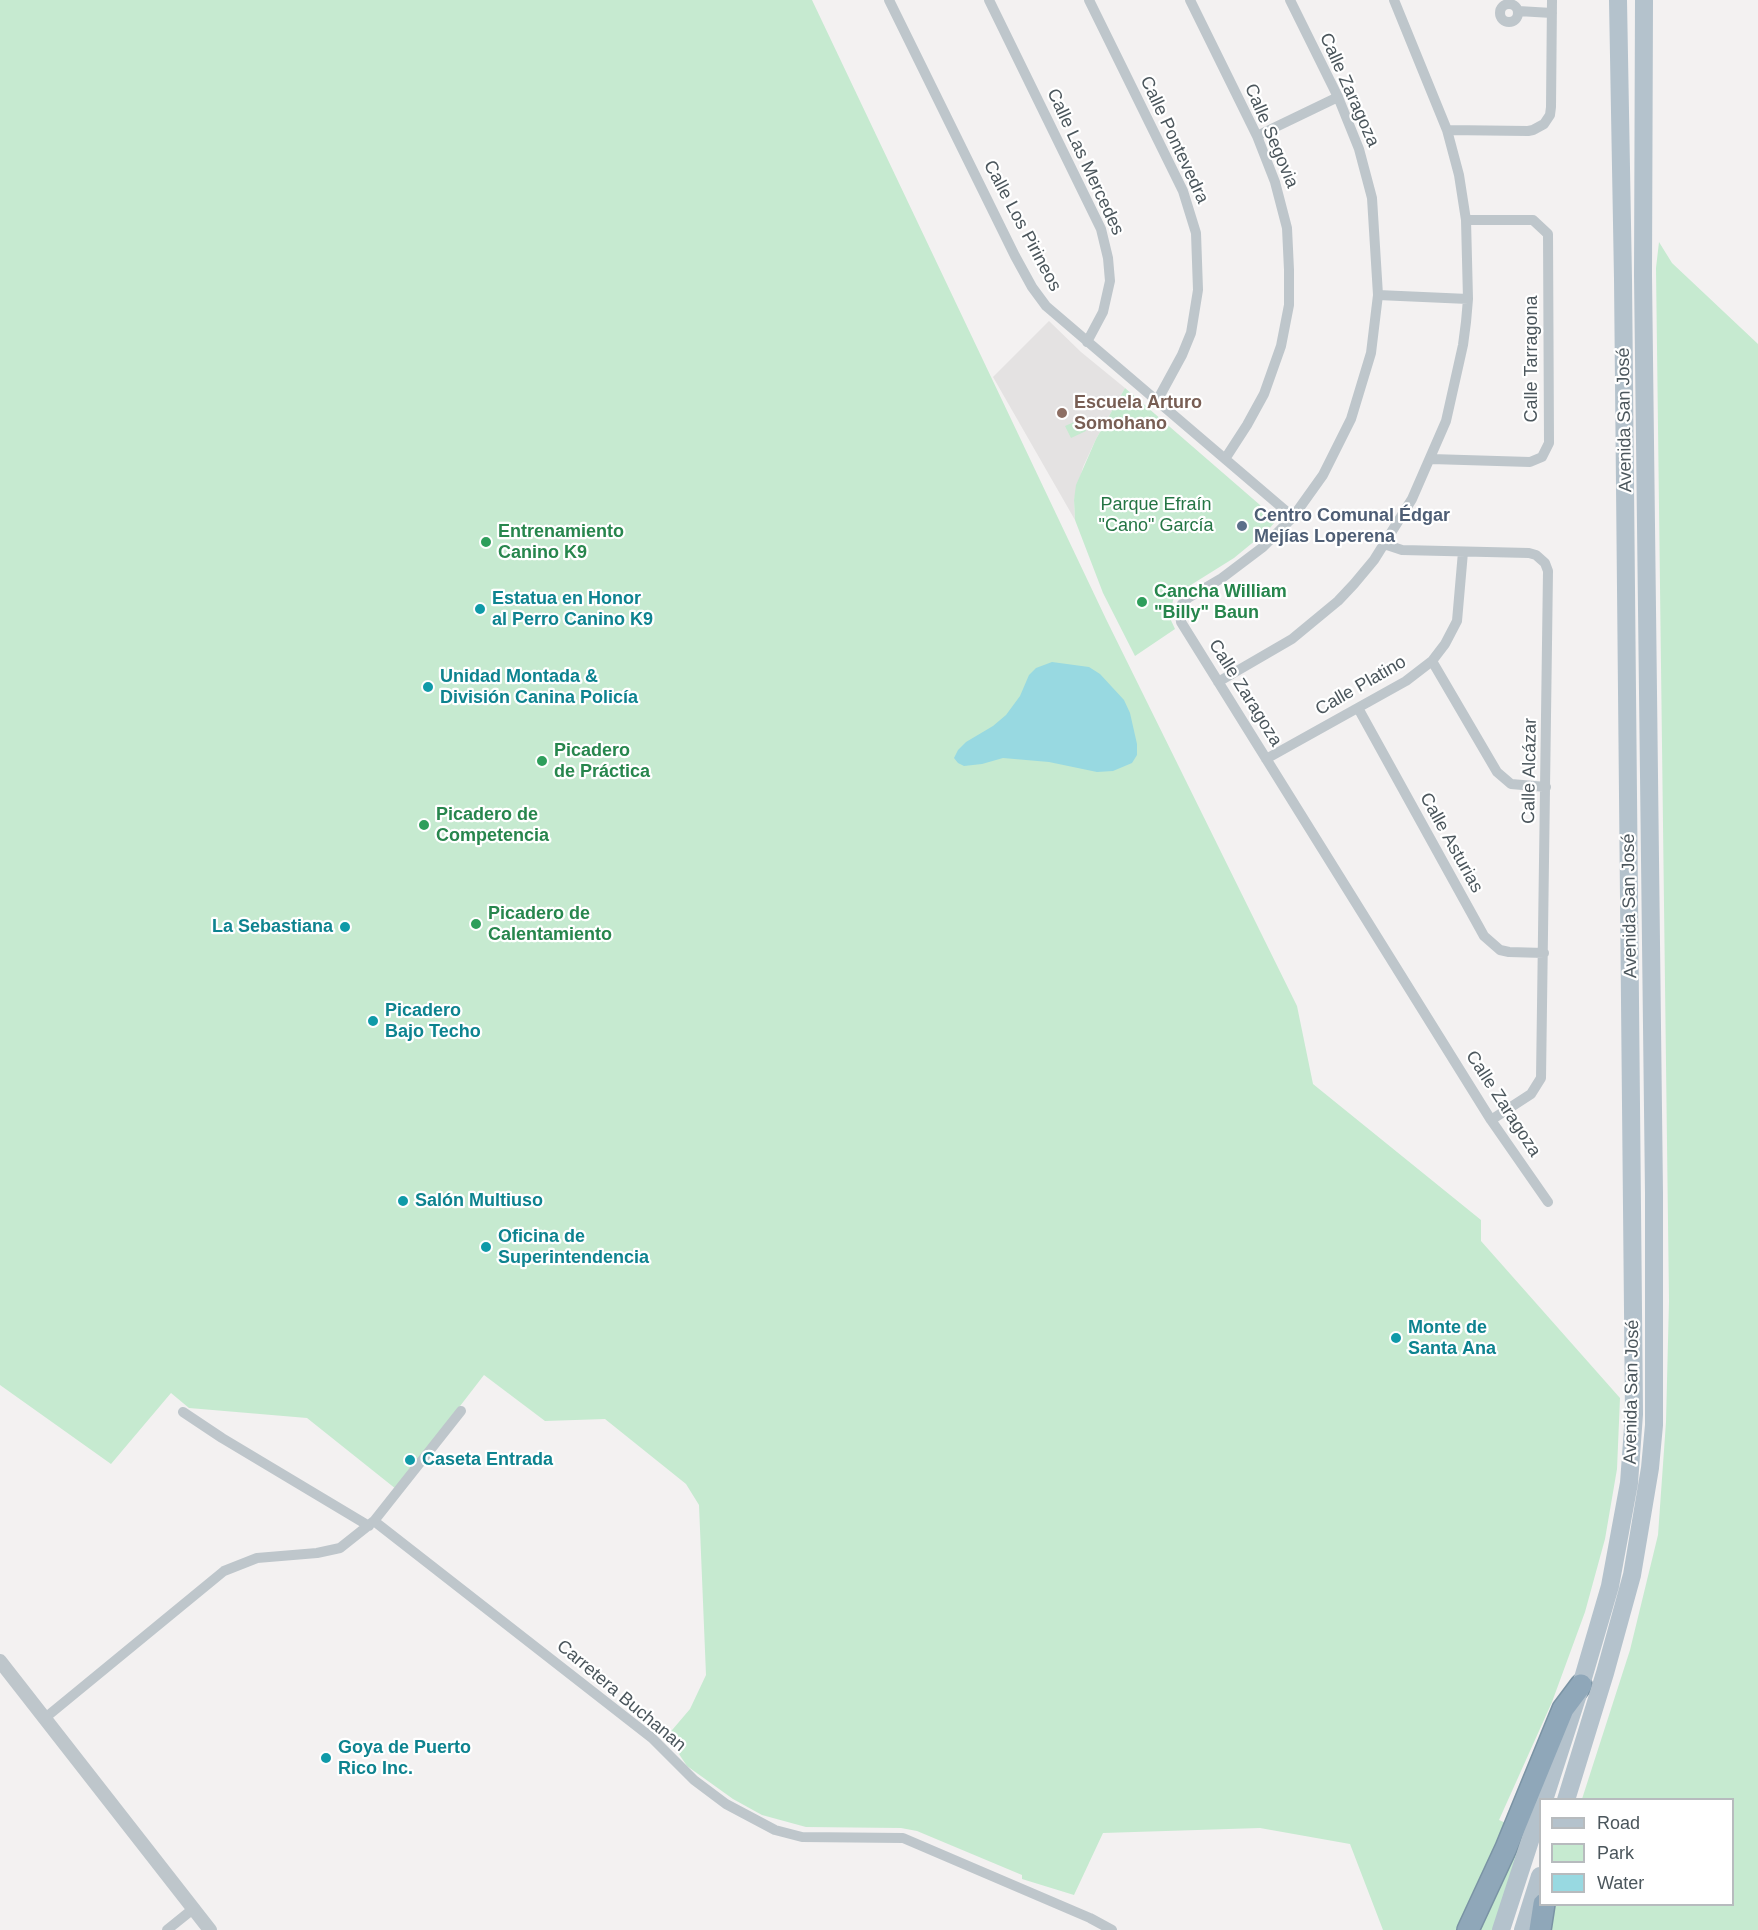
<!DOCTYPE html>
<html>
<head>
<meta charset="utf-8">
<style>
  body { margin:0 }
  #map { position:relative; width:1758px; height:1930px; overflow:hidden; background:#f3f1f1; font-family:Arial,sans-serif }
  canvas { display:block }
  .legend { position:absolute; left:1539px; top:1798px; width:195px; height:108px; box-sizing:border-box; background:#fff; border:2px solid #b7bbbe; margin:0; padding:8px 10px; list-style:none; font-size:18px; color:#4b565c }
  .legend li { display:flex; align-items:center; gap:12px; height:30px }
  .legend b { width:30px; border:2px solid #b7bbbe }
</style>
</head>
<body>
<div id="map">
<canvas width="1758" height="1930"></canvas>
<ul class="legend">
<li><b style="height:8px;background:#b4c2cc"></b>Road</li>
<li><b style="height:16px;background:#c6ead0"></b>Park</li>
<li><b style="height:16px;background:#98d9e1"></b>Water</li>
</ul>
</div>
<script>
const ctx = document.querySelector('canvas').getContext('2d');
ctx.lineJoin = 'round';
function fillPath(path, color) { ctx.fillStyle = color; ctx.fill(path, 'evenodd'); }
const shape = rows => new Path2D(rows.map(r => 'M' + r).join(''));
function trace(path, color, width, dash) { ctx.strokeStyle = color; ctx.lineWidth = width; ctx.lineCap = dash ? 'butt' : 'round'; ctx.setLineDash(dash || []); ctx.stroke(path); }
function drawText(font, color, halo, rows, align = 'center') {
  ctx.font = font + ' Arial,sans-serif'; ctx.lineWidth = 4.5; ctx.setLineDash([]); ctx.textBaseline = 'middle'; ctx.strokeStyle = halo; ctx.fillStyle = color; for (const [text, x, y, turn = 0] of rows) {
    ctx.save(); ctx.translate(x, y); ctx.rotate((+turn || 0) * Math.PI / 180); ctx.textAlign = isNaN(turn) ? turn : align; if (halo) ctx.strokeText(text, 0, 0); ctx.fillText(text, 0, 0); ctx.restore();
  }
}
fillPath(shape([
  [1049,321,1081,352,1125,388,1096,439,1083,467,1074,500,1075,520,993,377]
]), '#e4e2e2');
fillPath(shape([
  [0,0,812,0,1106,619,1297,1006,1313,1084,1481,1220,1481,1241,1620,1398,1617,1469,1605,1539,1585,1612,1552,1702,1499,1820,1508,1824,1460,1930,1383,1930,1350,1844,1260,1828,1103,1833,1074,1895,1022,1879,1022,1875,917,1831,901,1828,806,1827,762,1815,733,1799,687,1766,667,1736,690,1709,706,1675,699,1505,686,1484,605,1419,545,1421,484,1375,396,1489,307,1418,189,1408,171,1393,111,1464,0,1385],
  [1659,242,1672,263,1758,344,1758,1930,1547,1930,1554,1905,1732,1904,1732,1800,1582,1799,1630,1650,1658,1535,1666,1422,1669,1301,1656,268],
  [1125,388,1275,518,1275,522,1268,530,1234,558,1178,593,1174,597,1169,616,1175,629,1135,656,1103,593,1075,520,1074,500,1076,485,1096,439],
  [1081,419,1086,431,1071,438,1065,426],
  [1530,1817,1493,1930,1474,1930]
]), '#c6ead0');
fillPath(shape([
  [1052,662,1089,667,1100,674,1124,700,1130,713,1137,744,1137,755,1132,763,1113,771,1097,772,1049,762,1003,758,982,764,964,766,958,763,954,758,958,750,966,742,993,726,1006,715,1020,696,1029,675,1036,668]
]), '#98d9e1');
const motorway = shape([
  [1468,1930,1506,1848,1563,1709,1581,1685],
  [1540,1930,1544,1904]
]);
trace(motorway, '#7a93a4', 24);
trace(shape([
  [889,0,1015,256,1032,287,1046,306,1293,517],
  [989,0,1101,229,1108,258,1110,281,1103,312,1087,342],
  [1089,0,1183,191,1196,233,1198,290,1191,333,1182,355,1157,401],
  [1190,0,1257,136,1275,182,1287,228,1289,270,1289,305,1281,346,1264,394,1247,425,1225,459],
  [1290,0,1338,97,1359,149,1372,198,1378,295,1371,353,1351,419,1323,475,1293,517,1263,547,1222,578,1188,598,1182,604,1180,612,1181,622,1491,1120,1548,1202],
  '1500 13a9 9 0 1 1 18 0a9 9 0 1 1-18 0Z',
  [1518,11,1552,13],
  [1447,130,1528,131,1533,130,1544,124,1550,115,1551,107,1552,0],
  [1257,136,1338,97],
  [1378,295,1468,299],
  [1431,459,1530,462,1542,457,1549,443,1548,234,1533,220,1466,220],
  [1384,544,1402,550,1529,553,1536,555,1545,563,1548,571,1541,1078,1531,1094,1491,1120],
  [1432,661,1497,772,1511,784,1546,787],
  [1218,682,1292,639,1338,601,1354,584,1374,560,1412,499,1446,421,1463,345,1466,322,1468,299,1466,220,1459,175,1447,130,1394,0],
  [1358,708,1484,936,1500,950,1509,952,1544,953],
  [1266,759,1406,681,1432,661,1445,644,1457,621,1463,552],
  [183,1412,222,1438,369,1526],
  [374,1521,652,1738,694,1780,726,1804,775,1830,802,1837,903,1838,1090,1918,1112,1930],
  [45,1718,224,1571,257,1558,317,1553,340,1548,374,1521,461,1411],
  [167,1930,193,1909]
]), '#bec6cb', 10);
trace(shape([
  [0,1661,210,1930]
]), '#bec6cb', 14);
trace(shape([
  [1544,1800,1581,1685,1610,1586,1629,1483,1634,1414,1623,279,1618,0],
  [1566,1800,1605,1673,1632,1575,1650,1468,1654,1425,1654,1193,1643,275,1644,0],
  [1501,1930,1540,1810],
  [1523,1930,1540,1876]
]), '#b4c2cc', 18);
trace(motorway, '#8fa7b9', 21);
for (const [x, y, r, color] of [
  [1062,413,6,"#8d6e63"],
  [1242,526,6,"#5c6f8a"],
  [486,542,6,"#2e9e5b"],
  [1142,602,6,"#2e9e5b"],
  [480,609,6,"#0f9aa8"],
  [428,687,6,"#0f9aa8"],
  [542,761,6,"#2e9e5b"],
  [424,825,6,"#2e9e5b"],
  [476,924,6,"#2e9e5b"],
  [345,927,6,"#0f9aa8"],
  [373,1021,6,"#0f9aa8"],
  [403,1201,6,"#0f9aa8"],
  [486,1247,6,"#0f9aa8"],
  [1396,1338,6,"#0f9aa8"],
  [410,1460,6,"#0f9aa8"],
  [326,1758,6,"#0f9aa8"]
]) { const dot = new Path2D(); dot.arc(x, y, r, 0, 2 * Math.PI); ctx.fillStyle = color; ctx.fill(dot); trace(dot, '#fff', 2); }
drawText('18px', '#4b565c', '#fff', [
  ["Calle Zaragoza",1349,90,66],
  ["Calle Segovia",1271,136,67],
  ["Calle Pontevedra",1174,140,65],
  ["Calle Las Mercedes",1085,162,65],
  ["Calle Los Pirineos",1022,226,62],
  ["Calle Tarragona",1532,359,-90],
  ["Avenida San José",1625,420,-91],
  ["Calle Platino",1361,686,-30],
  ["Calle Zaragoza",1245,693,58],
  ["Calle Alcázar",1530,771,-89],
  ["Calle Asturias",1451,843,61],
  ["Avenida San José",1630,906,-91],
  ["Calle Zaragoza",1503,1104,57],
  ["Avenida San José",1632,1392,-89],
  ["Carretera Buchanan",621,1696,40]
]);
drawText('bold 18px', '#785e54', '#fff', [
  ["Escuela Arturo",1074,403],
  ["Somohano",1074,424]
], 'left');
drawText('18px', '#247544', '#fff', [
  ["Parque Efraín",1156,505],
  ["\"Cano\" García",1156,526]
]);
drawText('bold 18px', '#4e5e75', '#fff', [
  ["Centro Comunal Édgar",1254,516],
  ["Mejías Loperena",1254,537]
], 'left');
drawText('bold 18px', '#27864d', '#fff', [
  ["Entrenamiento",498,532],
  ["Canino K9",498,553],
  ["Cancha William",1154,592],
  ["\"Billy\" Baun",1154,613],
  ["Picadero",554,751],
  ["de Práctica",554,772],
  ["Picadero de",436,815],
  ["Competencia",436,836],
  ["Picadero de",488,914],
  ["Calentamiento",488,935]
], 'left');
drawText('bold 18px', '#0d838f', '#fff', [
  ["Estatua en Honor",492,599],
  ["al Perro Canino K9",492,620],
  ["Unidad Montada &",440,677],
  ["División Canina Policía",440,698],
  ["La Sebastiana",333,927,"right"],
  ["Picadero",385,1011],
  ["Bajo Techo",385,1032],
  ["Salón Multiuso",415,1201],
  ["Oficina de",498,1237],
  ["Superintendencia",498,1258],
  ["Monte de",1408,1328],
  ["Santa Ana",1408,1349],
  ["Caseta Entrada",422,1460],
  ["Goya de Puerto",338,1748],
  ["Rico Inc.",338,1769]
], 'left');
</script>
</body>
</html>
